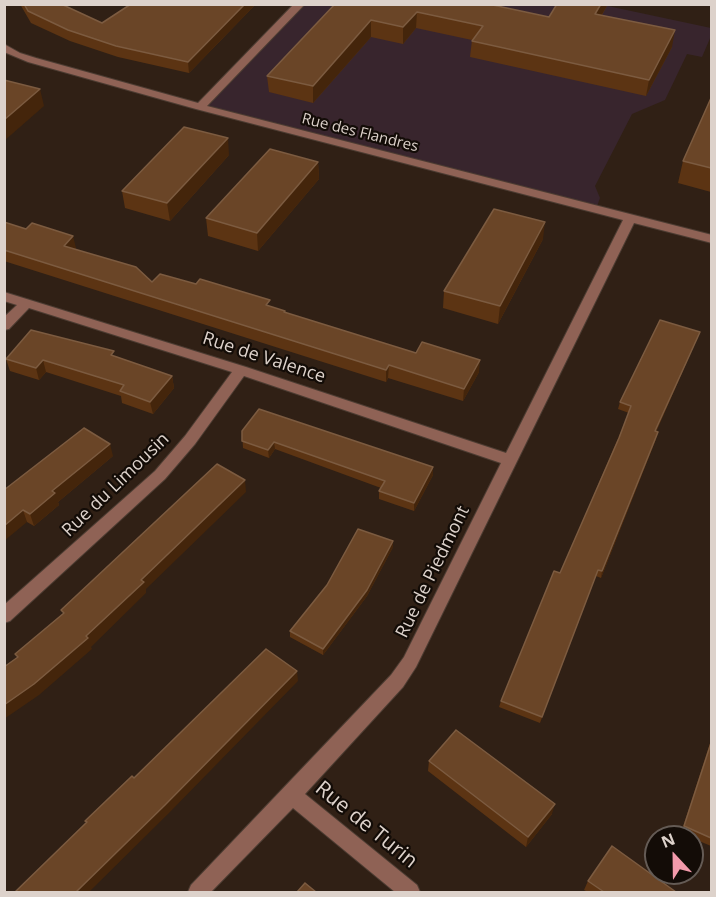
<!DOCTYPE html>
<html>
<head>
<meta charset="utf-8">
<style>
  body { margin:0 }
  #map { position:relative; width:716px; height:897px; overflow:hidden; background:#302015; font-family:"Open Sans",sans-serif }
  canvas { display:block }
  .frame { position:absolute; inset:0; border:6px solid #ddd2cb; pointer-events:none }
  .north { position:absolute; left:644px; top:825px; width:60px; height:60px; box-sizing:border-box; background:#130c07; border:2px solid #645b55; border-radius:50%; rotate:338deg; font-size:16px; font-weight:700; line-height:24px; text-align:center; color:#ddd2cb }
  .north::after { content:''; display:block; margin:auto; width:21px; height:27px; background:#f39aab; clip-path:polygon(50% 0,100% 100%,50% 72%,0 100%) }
</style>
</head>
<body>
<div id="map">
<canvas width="716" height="897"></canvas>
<div class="frame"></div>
<div class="north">N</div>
</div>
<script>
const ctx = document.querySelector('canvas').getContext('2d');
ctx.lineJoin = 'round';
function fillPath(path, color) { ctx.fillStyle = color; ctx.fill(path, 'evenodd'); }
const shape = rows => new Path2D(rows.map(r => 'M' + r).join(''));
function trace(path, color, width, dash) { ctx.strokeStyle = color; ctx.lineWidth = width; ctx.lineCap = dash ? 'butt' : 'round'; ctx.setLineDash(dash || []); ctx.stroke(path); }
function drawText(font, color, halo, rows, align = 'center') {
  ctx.font = font + ' "Open Sans",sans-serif'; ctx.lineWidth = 4.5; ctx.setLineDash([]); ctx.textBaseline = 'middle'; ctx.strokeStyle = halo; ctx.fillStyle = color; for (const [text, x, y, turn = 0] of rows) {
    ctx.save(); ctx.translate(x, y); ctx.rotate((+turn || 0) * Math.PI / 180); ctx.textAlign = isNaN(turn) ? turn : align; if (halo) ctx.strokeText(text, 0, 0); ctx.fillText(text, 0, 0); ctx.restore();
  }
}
fillPath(shape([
  [300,5,603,5,711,28,711,36,702,57,687,54,665,100,632,114,595,186,600,198,596,209,200,107]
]), '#38252d');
const minor = shape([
  [294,4,305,4,207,106,712,235,712,243,634,223,416,667,403,687,305,794,417,885,420,892,395,892,293,808,211,892,188,892,191,885,391,675,404,657,501,463,244,376,195,444,165,479,10,621,4,623,4,605,155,471,185,436,232,372,29,308,9,329,4,330,4,317,17,305,4,301,4,292,246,367,506,453,623,220,196,109,28,62,4,52,4,44,20,53,36,58,198,103,294,4]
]);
trace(minor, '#4c3c32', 2);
fillPath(minor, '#8f6255');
fillPath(shape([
  [20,4,61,4,102,23,131,4,256,4,189,73,118,57,70,41,31,23],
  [335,4,549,17,557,4,608,4,602,15,672,47,646,96,470,57,472,40,416,28,403,44,371,37,313,103,269,92,267,76],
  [711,98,711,192,678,183,683,161],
  [229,155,170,221,125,208,122,191],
  [318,162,319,179,258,251,208,236,206,218],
  [4,222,76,248,75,249,152,282,270,306,285,313,479,372,463,401,388,378,386,382,4,261],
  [543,239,498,324,443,308,444,291],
  [697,339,656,432,656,439,601,578,596,576,540,723,499,707,501,701,560,573,629,413,618,409,620,402],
  [115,356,172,376,174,388,153,414,122,403,121,396,46,372,39,380,10,371,6,359],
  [242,431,433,475,414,511,379,499,379,491,381,488,275,449,269,458,243,448],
  [113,456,58,502,59,505,34,526,27,522,4,490],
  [393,547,367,596,323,655,290,637,290,631],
  [711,740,711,846,692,838,692,837,681,833],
  [429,761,552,814,526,847,428,771],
  [588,881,676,892,588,892,584,890]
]), '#5c3413');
fillPath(shape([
  [245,4,256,4,189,73,188,62],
  [601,4,608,4,593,30,595,14],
  [417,12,416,28,403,44,403,27],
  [371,20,371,37,313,103,313,86],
  [675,30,672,47,646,96,649,80],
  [40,89,44,106,4,141,4,120],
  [228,138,229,155,170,221,167,203],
  [318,162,319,179,258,251,257,233],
  [545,222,543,239,498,324,500,306],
  [73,236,76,248,67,258,64,246],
  [700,332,697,339,653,438,655,431],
  [43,360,46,372,39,380,36,368],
  [480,360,479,372,463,401,464,389],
  [389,365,388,378,386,382,386,370],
  [172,376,174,388,153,414,150,402],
  [658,432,656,439,601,578,602,571],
  [274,442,275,449,269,458,268,450],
  [110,444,113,456,58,502,59,505,34,526,30,514,52,491],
  [433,467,433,475,414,511,414,503],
  [245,480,246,492,146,589,146,593,91,647,92,649,39,695,4,719,4,705,86,636,141,580],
  [23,510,27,522,4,541,4,526],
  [393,541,393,547,367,596,323,655,323,649],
  [598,570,596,576,540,723,542,717],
  [297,671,298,681,168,814,89,892,76,892],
  [555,804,552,814,526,847,528,837]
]), '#44250b');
const building = shape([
  [24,4,61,4,102,23,131,4,245,4,188,62,116,46,68,30,28,11,24,4],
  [335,4,488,4,549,17,557,4,601,4,595,14,675,30,649,80,472,41,483,26,417,12,403,27,371,20,313,86,267,76,335,4],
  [4,80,40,89,4,120,4,80],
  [711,98,711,168,683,161,711,98],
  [184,127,228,138,167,203,122,191,184,127],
  [270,149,318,162,257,233,206,218,270,149],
  [494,209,545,222,500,306,444,291,494,209],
  [4,222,26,229,32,223,73,236,64,246,136,267,152,282,160,274,196,284,200,279,270,300,266,305,285,311,284,312,416,353,422,342,480,360,464,389,389,365,386,370,4,250,4,222],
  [660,320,700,332,655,431,658,432,602,571,598,570,542,717,501,701,554,571,560,573,619,438,631,406,620,402,660,320],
  [31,330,114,351,111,355,172,376,150,402,120,391,124,385,43,360,36,368,6,359,31,330],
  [259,409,433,467,414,503,379,491,385,481,274,442,268,450,242,441,242,431,259,409],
  [84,428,110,444,52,491,55,493,30,514,23,510,4,526,4,490,84,428],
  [217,464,245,480,141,580,144,582,86,636,88,638,34,684,4,705,4,667,18,657,15,654,64,613,61,610,217,464],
  [358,529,393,541,367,590,323,649,290,631,327,585,358,529],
  [266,649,297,671,165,805,76,892,15,892,87,822,85,821,132,776,134,778,266,649],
  [456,730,555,804,528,837,429,761,456,730],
  [711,743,711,838,684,826,711,743],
  [612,846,676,892,604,892,588,881,612,846],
  [305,883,316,892,297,892,305,883]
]);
fillPath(building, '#6a4527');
trace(building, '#7c5b40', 1.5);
drawText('15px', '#ddd2cb', '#130c07', [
  ["Rue des Flandres",360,133,14]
]);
drawText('18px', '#ddd2cb', '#130c07', [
  ["Rue de Valence",264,358,18],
  ["Rue du Limousin",116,485,-44],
  ["Rue de Piedmont",433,572,-64]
]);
drawText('21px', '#ddd2cb', '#130c07', [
  ["Rue de Turin",366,825,39]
]);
</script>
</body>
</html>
